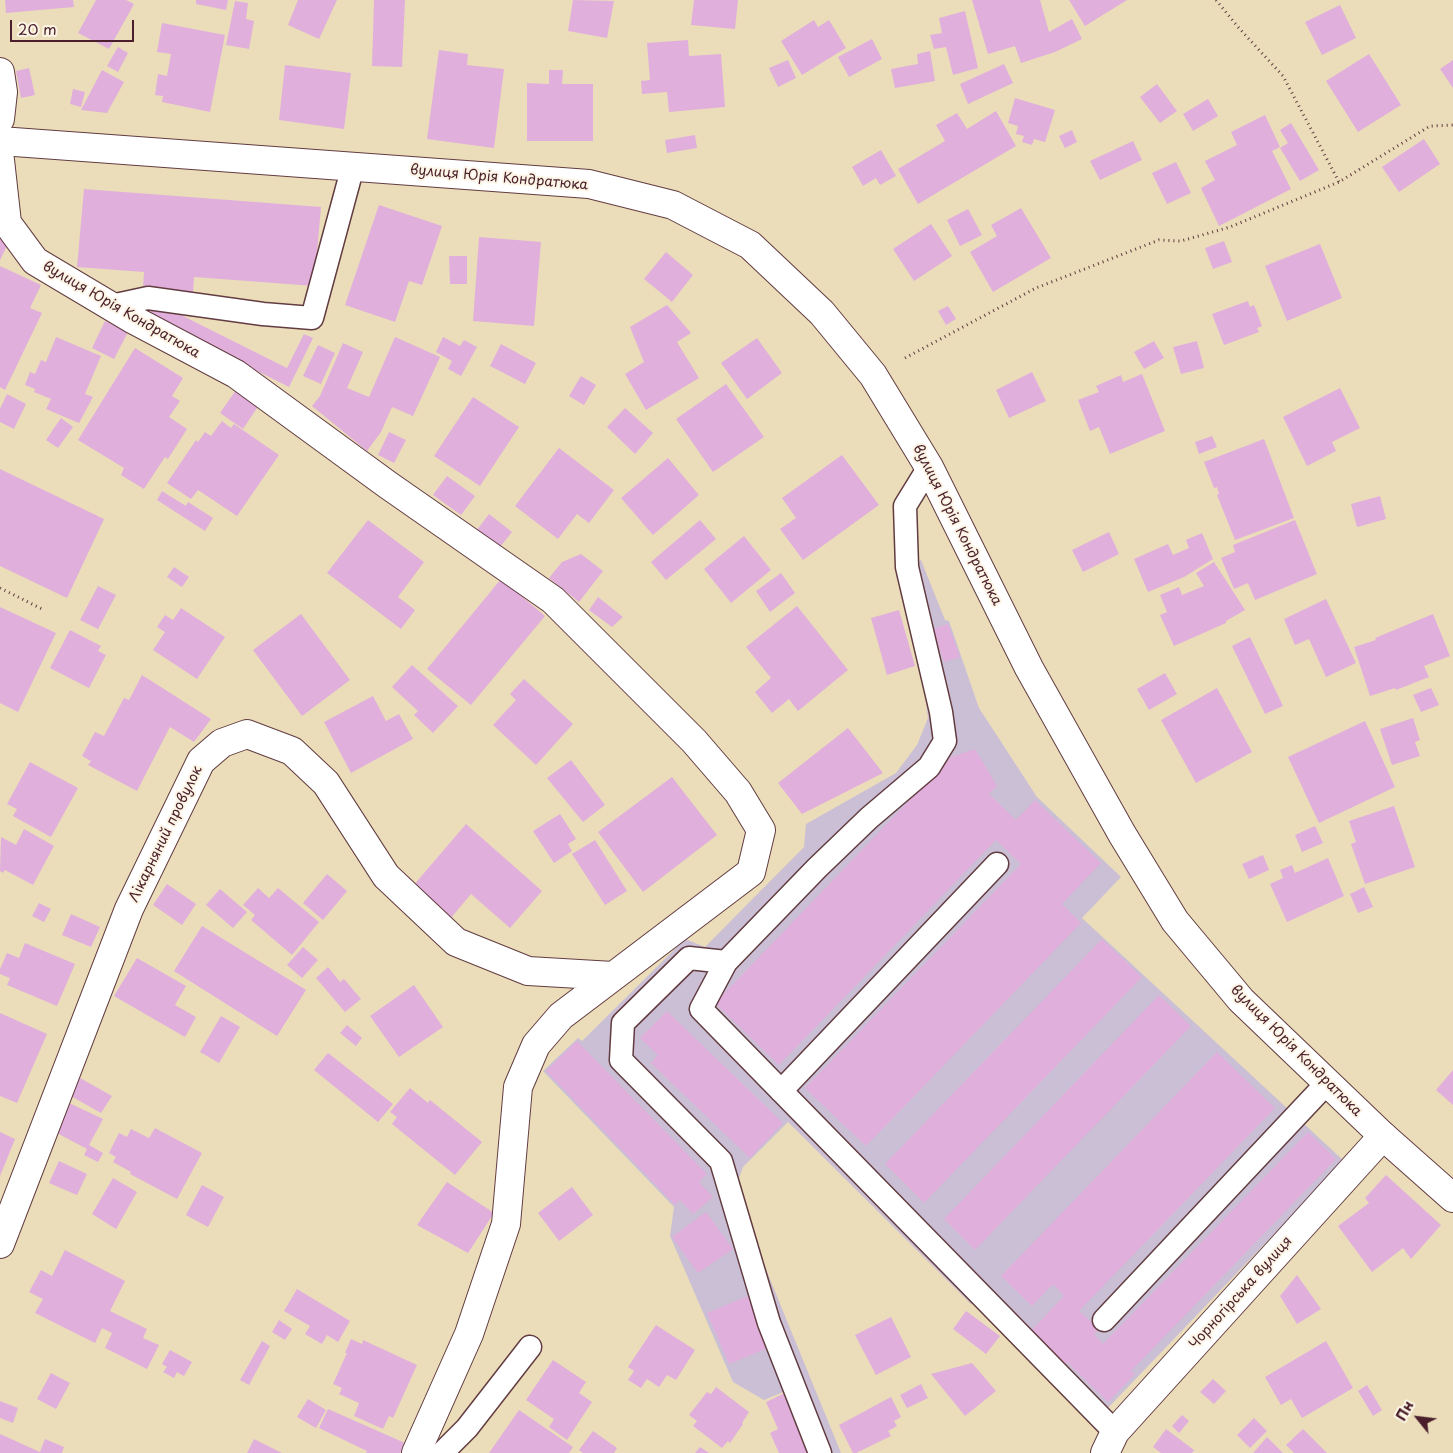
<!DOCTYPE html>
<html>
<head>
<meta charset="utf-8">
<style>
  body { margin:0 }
  #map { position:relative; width:1453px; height:1453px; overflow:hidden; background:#ebddba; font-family:"Playpen Sans",sans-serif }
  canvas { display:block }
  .north { position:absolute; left:1393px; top:1393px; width:50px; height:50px; -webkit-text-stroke:4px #fcf5e5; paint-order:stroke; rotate:299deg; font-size:14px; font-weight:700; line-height:20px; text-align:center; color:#4a1f2b }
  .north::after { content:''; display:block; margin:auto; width:18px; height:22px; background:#4a1f2b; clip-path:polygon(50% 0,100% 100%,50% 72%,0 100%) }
  .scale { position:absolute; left:10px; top:20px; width:124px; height:22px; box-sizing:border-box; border:2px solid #4a1f2b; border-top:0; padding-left:6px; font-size:15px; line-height:18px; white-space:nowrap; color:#4a1f2b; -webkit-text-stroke:4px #fcf5e5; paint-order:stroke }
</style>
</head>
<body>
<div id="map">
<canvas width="1453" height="1453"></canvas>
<div class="north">Пн</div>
<div class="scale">20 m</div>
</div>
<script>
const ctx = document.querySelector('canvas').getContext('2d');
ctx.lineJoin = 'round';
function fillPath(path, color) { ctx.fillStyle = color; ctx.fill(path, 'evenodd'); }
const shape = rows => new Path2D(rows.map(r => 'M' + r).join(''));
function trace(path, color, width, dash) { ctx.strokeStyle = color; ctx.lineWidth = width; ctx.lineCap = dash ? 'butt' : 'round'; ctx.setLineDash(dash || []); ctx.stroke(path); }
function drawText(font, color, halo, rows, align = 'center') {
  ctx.font = font + ' "Playpen Sans",sans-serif'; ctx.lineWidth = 4; ctx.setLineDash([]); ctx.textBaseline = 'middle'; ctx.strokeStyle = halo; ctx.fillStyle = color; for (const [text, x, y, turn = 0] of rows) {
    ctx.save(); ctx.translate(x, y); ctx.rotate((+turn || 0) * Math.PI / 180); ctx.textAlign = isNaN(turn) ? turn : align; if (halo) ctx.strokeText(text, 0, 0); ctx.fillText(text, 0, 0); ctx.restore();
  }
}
fillPath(shape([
  [921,560,945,620,949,621,979,708,1037,797,1121,877,1082,918,1344,1161,1106,1410,996,1299,971,1304,788,1122,743,1167,734,1191,841,1453,818,1453,788,1390,764,1400,733,1382,670,1236,674,1207,543,1071,578,1038,582,1041,685,939,705,947,804,847,806,824,896,773,917,745,928,718,921,665,896,575]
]), '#cbbfd5');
fillPath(shape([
  [5,0,73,0,74,7,6,13],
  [96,0,126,0,134,4,109,49,78,33],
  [196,0,228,0,226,10,196,4],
  [298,0,337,0,319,39,288,25],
  [374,0,405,0,402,67,372,66],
  [573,0,614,1,607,38,568,31],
  [694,0,738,0,735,29,691,25],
  [972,0,1040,0,1049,32,1072,19,1082,39,1055,52,1021,63,1015,46,988,54],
  [1069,0,1127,0,1085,26],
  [235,1,248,3,246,19,254,21,249,49,226,45],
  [1340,5,1356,38,1322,55,1305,22],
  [965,11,978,68,953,75,946,47,934,49,930,35,942,33,939,18],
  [814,20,818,27,829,20,846,48,802,75,781,41],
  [162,23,225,35,210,112,162,102,163,96,155,95,158,74,167,76,171,54,157,52],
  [872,39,882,59,849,77,838,57],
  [688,40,689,56,721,54,725,107,669,112,667,92,642,94,641,81,650,80,647,43],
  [118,47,128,53,118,72,107,66],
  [439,50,468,54,467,65,504,69,494,148,427,139],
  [930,51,935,81,895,88,891,69,918,64,917,54],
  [1369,54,1401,105,1358,132,1326,81],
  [788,60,796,78,778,87,769,68],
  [1453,60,1453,88,1440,69],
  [1004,64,1013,83,968,104,960,84],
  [285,65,351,73,344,129,279,120],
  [29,68,35,95,21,98,16,71],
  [102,70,124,82,107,113,81,110],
  [549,70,563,70,562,84,593,84,593,141,527,141,527,83,549,84],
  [1157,84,1177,111,1160,123,1140,97],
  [73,89,85,92,81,107,70,104],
  [1015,98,1055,110,1045,142,1034,139,1032,145,1022,142,1024,136,1016,134,1018,126,1008,123],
  [1208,99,1218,116,1193,131,1183,114],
  [996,111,1016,146,918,204,898,169,945,141,936,125,957,113,967,129],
  [1265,115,1280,147,1272,151,1291,189,1219,226,1201,188,1215,180,1205,161,1237,145,1231,132],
  [1291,123,1319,170,1300,181,1280,148,1288,143,1280,130],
  [1072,130,1077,142,1065,148,1059,136],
  [695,135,697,148,667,153,665,140],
  [1424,139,1440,164,1399,192,1382,167],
  [1133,141,1142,160,1100,180,1090,161],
  [881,150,896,176,880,185,876,178,863,186,852,167],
  [1176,162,1191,193,1167,204,1152,173],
  [84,189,321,207,314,286,194,277,193,292,143,288,144,272,77,267],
  [379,205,442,226,422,285,409,281,395,322,345,305],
  [1021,208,1051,258,993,292,970,252,997,236,991,225],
  [968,209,982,235,960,246,947,220],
  [931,224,952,256,914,281,893,249],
  [479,237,541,242,534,326,473,321],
  [0,239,8,244,0,260],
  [1224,241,1232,262,1213,269,1205,248],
  [1320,244,1342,298,1287,321,1265,266],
  [666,252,693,275,672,302,644,279],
  [449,256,467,256,467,284,450,284],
  [0,266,41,285,30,308,42,313,5,390,0,387],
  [1248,301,1250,307,1254,305,1262,326,1257,328,1259,332,1224,345,1212,314],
  [155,302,287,368,304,334,313,338,289,387,148,316],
  [667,305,691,333,677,342,699,378,646,410,625,374,644,362,630,327],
  [948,306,956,319,946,325,938,311],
  [105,321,128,332,114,359,92,348],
  [56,337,101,356,85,394,93,397,79,423,46,409,51,399,34,392,35,389,25,385,30,372,35,374,41,360,46,362],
  [395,337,440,357,413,416,392,407,381,432,367,451,312,406,320,396,343,343,363,352,347,388,369,397],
  [443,337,460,346,464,340,477,347,461,376,448,369,452,361,436,352],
  [757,338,782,373,747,399,721,363],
  [1154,341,1164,358,1144,369,1134,352],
  [1197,341,1204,368,1181,374,1173,347],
  [501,344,536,363,525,384,490,366],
  [318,345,335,353,321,384,303,376],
  [135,348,183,378,172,396,180,401,169,417,187,429,168,459,165,457,144,489,121,475,124,468,78,440],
  [1032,372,1046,401,1009,418,996,390],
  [1142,374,1165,431,1110,454,1099,427,1090,431,1078,400,1099,392,1096,386,1121,375,1123,382],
  [581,376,596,385,584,405,569,396],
  [726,384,764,437,713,472,676,419],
  [1340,388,1360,428,1332,442,1336,451,1307,466,1283,417],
  [236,390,259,405,243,429,220,413],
  [7,394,26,404,14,429,0,422,0,409],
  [473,397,519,427,480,486,434,456],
  [625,408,653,433,635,454,607,427],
  [61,418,73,427,58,448,46,440],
  [222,421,231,428,234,424,279,455,237,516,198,490,191,499,167,483,196,440,198,442,205,432,211,436],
  [389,432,406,440,394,463,378,455],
  [1212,436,1217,447,1199,454,1195,442],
  [1264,439,1294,518,1235,540,1217,495,1219,494,1217,487,1214,488,1204,462],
  [559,448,614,490,589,523,577,514,558,539,515,506],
  [842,455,879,505,803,560,780,529,796,518,782,498],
  [668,458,699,495,653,535,621,498],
  [0,469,104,519,67,598,0,566],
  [447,476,475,496,461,515,433,495],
  [162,491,186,506,188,502,213,518,205,531,157,500],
  [1380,496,1386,519,1357,527,1351,504],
  [489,514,512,532,500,547,477,530],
  [368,520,424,562,398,597,415,610,401,629,327,573],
  [700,520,716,539,666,580,651,562],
  [1295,520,1317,574,1255,600,1248,583,1234,589,1221,558,1235,552,1233,545],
  [1109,532,1119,554,1083,572,1072,550],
  [1202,533,1213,559,1184,577,1148,592,1134,559,1168,544,1173,555,1189,548,1186,540],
  [744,536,771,570,731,603,704,569],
  [581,554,603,571,579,602,549,578,562,562],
  [1214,562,1245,610,1226,621,1226,623,1174,646,1160,615,1167,612,1160,595,1179,587,1182,595,1204,586,1196,573],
  [174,567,189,577,182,587,167,577],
  [781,573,795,593,770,612,756,591],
  [501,579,545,616,471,705,427,669],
  [98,586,116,595,98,629,80,620],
  [598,597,623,617,612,627,589,610],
  [1326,599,1356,663,1326,677,1309,639,1295,645,1284,619],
  [797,606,848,670,798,711,789,699,772,713,755,692,771,678,746,647],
  [0,607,56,633,18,712,0,703],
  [181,608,225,637,197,679,153,650,165,632,157,627,165,615,173,620],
  [899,610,915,666,887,675,871,618],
  [301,614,350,680,302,716,253,650],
  [1433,614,1450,656,1424,666,1429,677,1396,690,1395,688,1370,696,1354,647,1376,640,1375,638],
  [948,624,960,657,944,662,933,629],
  [70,630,101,646,98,651,106,655,89,688,50,668],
  [1250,637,1283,706,1265,714,1232,646],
  [412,665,458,706,433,733,414,715,418,711,392,687],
  [1165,673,1177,694,1149,710,1137,689],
  [142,675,211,719,194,742,170,727,137,791,88,765,91,761,82,756,95,732,104,736,124,698,129,700],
  [524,679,573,724,536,765,493,725,516,700,510,694],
  [1217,688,1252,752,1196,783,1161,720],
  [1431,688,1439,705,1421,712,1413,695],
  [373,696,386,721,399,714,413,739,351,773,324,722],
  [1413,718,1420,740,1415,742,1420,756,1392,765,1380,729],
  [1365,721,1395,787,1319,823,1288,757],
  [848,728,883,773,802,814,778,783],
  [975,749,997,786,989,794,1016,820,1035,800,1101,863,1062,904,1081,923,866,1146,805,1088,1021,864,996,840,779,1065,715,1003,951,757],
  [571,760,605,805,583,822,547,778],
  [30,762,78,788,51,837,13,816,17,809,7,804],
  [672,777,717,835,643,892,598,832],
  [1394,806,1415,867,1365,884,1351,844,1356,842,1349,821],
  [560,814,576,839,568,844,572,851,554,863,533,831],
  [466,824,542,891,510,928,471,894,450,919,413,886],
  [1315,826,1323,843,1302,852,1295,835],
  [24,829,54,846,33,885,5,870,3,873,0,871,1,837,16,845],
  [595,840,627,891,605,905,572,854],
  [1263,855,1269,870,1249,879,1242,864],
  [1328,858,1344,896,1287,922,1270,884,1283,878,1280,870,1292,865,1295,873],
  [327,874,347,891,323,920,303,903],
  [167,884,196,904,182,925,153,905],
  [1364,887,1373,907,1358,913,1350,894],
  [258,888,269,898,278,888,319,922,292,955,251,920,255,915,243,905],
  [220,889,247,912,233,928,206,905],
  [39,903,51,909,44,922,32,916],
  [71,914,100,927,91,947,62,935],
  [202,926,306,990,277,1036,174,971],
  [1102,939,1142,977,924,1203,885,1164],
  [25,943,75,964,57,1006,7,985,10,978,0,974,0,969,7,953,19,958],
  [303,947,318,960,302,978,287,965],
  [137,958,186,986,175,1005,196,1017,185,1037,114,996],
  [328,967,340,982,344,979,361,999,345,1012,316,978],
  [414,985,443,1027,399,1057,370,1016],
  [1159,995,1191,1026,975,1250,944,1219],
  [667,1011,783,1123,750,1158,651,1063,658,1055,640,1038],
  [0,1013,47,1034,17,1103,0,1096],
  [221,1016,240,1027,219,1063,200,1052],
  [347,1025,362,1038,356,1046,340,1033],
  [577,1041,707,1174,699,1182,713,1197,693,1214,680,1200,675,1205,546,1071],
  [1217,1052,1275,1108,1079,1311,1099,1329,1094,1334,1103,1344,1308,1132,1336,1159,1131,1371,1135,1374,1108,1402,1067,1362,1065,1364,1031,1331,1064,1296,1053,1284,1032,1306,1001,1276],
  [328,1053,393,1104,378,1122,314,1070],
  [1453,1070,1453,1105,1436,1090],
  [80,1078,112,1096,101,1113,69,1095],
  [410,1088,428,1103,430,1100,482,1142,455,1175,392,1124,397,1117,390,1112],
  [69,1103,103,1119,89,1145,103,1153,98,1162,84,1155,87,1149,55,1132],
  [155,1128,202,1153,177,1199,130,1174,131,1172,113,1162,116,1157,109,1153,119,1133,127,1137,131,1129,149,1138],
  [0,1132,15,1139,0,1176],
  [59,1161,87,1174,77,1195,49,1183],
  [1386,1175,1441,1225,1411,1259,1403,1248,1372,1272,1338,1226,1369,1203,1365,1198],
  [113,1178,137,1192,116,1229,92,1214],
  [447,1182,494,1213,468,1253,417,1225],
  [202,1185,224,1197,208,1227,186,1215],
  [572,1187,593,1215,559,1241,538,1213],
  [706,1212,733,1249,698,1273,672,1237],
  [65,1250,125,1281,110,1311,147,1329,143,1338,159,1345,147,1369,105,1348,112,1333,102,1328,95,1343,35,1313,43,1299,29,1292,41,1270,52,1276],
  [1297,1275,1321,1309,1297,1324,1280,1296],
  [297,1289,350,1321,338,1342,327,1335,322,1344,305,1334,310,1326,284,1311],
  [748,1296,770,1347,729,1364,707,1313],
  [966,1311,1000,1336,986,1354,953,1329],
  [891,1317,911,1357,876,1375,855,1335],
  [279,1320,292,1329,285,1340,272,1332],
  [656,1325,695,1350,676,1380,667,1375,659,1387,647,1379,641,1388,628,1380,634,1371,628,1367],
  [351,1339,362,1344,363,1340,417,1365,393,1418,389,1416,383,1429,354,1416,359,1403,339,1394,342,1388,333,1384,347,1353,345,1353],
  [262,1341,270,1346,249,1385,240,1380],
  [1326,1341,1353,1388,1302,1418,1291,1399,1281,1405,1265,1377],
  [170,1350,192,1362,184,1376,177,1372,174,1378,163,1372,167,1367,162,1364],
  [553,1360,586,1382,579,1393,592,1402,567,1440,549,1427,554,1419,526,1400],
  [972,1363,996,1391,965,1416,931,1374],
  [51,1373,70,1383,56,1409,37,1399],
  [1213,1379,1226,1391,1214,1404,1200,1392],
  [921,1384,928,1398,907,1408,900,1395],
  [1367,1385,1382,1410,1373,1416,1358,1391],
  [716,1387,749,1412,742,1423,743,1424,730,1443,728,1441,722,1448,693,1426,697,1421,689,1415,707,1392,711,1394],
  [787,1392,815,1453,779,1453,770,1433,778,1429,766,1402],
  [891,1397,901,1417,894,1421,897,1426,888,1431,891,1436,856,1453,853,1453,839,1425],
  [308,1399,326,1410,316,1428,297,1417],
  [0,1401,18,1408,13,1423,0,1418],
  [328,1409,405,1443,400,1453,366,1453,367,1451,319,1428],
  [519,1410,573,1447,569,1453,489,1453],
  [1182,1415,1189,1421,1179,1433,1172,1426],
  [1254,1418,1267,1431,1250,1448,1237,1435],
  [1166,1429,1194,1450,1192,1453,1161,1453,1153,1447],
  [1303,1429,1327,1453,1294,1453,1286,1445],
  [593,1431,617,1448,614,1453,583,1453,579,1450],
  [0,1434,40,1452,45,1439,64,1447,62,1453,0,1453],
  [1267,1437,1283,1453,1253,1453],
  [254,1439,282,1453,247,1453],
  [700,1447,709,1453,695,1453]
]), '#e0afdc');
const lane = shape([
  [111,306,148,298,263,314,312,318,353,166],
  [726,962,701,1009,1115,1432],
  [781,1091,997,864],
  [1104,1320,1327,1083],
  [442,1453,467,1428,530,1347],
  [820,1453,769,1323,721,1161,621,1060,623,1023,689,958,726,962,817,868,869,818,929,767,945,741,941,712,907,567,905,506,929,467]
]);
const street = shape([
  [0,72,3,92,0,119],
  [0,160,7,223,35,261,134,320,236,374,388,485,553,600,694,741,738,792,761,830,751,872,561,1016,536,1045,518,1087,506,1224,469,1334,416,1453],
  [0,1244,129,909,201,761,222,743,247,734,292,751,326,783,386,876,456,942,528,971,613,976],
  [1105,1453,1115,1432,1383,1136]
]);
const secondary = shape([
  [0,141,589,184,673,205,750,245,822,313,873,375,929,467,1029,668,1122,834,1175,921,1241,1000,1383,1136,1453,1198]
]);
trace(lane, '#623c40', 25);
trace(street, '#623c40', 30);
trace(secondary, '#623c40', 30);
trace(shape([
  [1216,0,1238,27,1283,76,1339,182],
  [905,358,1036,288,1159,240,1181,241,1230,227,1339,182,1430,126,1453,125],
  [0,588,42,609]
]), '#623c40', 3, [1, 4]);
trace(lane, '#fff', 22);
trace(street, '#fff', 28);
trace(secondary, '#fff', 28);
drawText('14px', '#4a1f2b', '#fcf5e5', [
  ["вулиця Юрія Кондратюка",499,178,5],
  ["вулиця Юрія Кондратюка",121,310,30],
  ["вулиця Юрія Кондратюка",957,525,63],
  ["Лікарняний провулок",166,834,-64],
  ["вулиця Юрія Кондратюка",1296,1051,45],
  ["Чорногірська вулиця",1241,1293,-48]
]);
</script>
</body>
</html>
